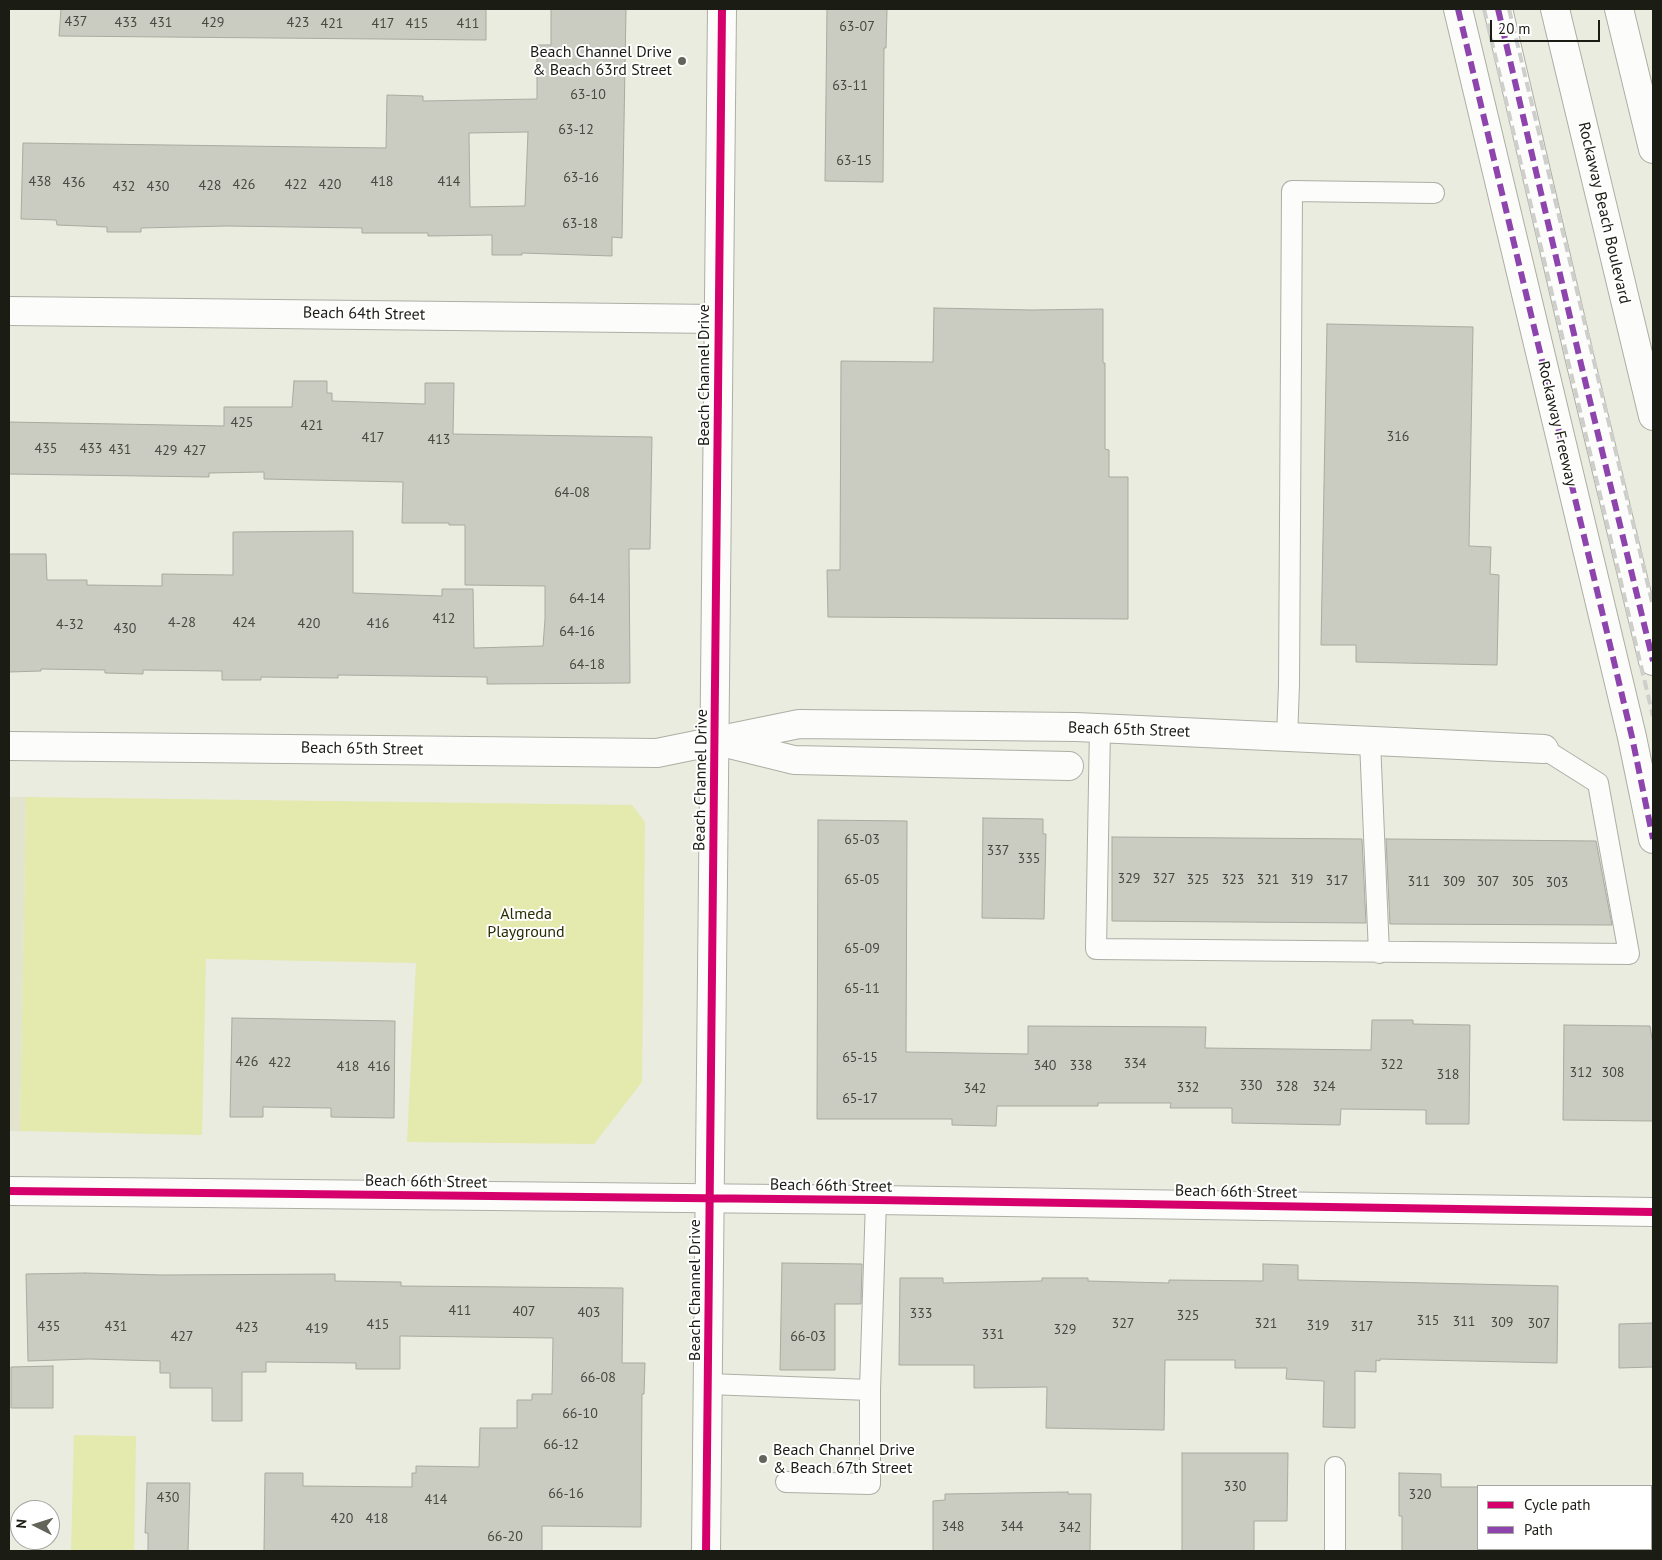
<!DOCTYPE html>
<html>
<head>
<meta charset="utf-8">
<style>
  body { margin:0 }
  #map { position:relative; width:1662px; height:1560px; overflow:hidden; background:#eaecdf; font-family:"PT Sans",sans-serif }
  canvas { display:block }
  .frame { position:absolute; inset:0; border:10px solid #1b1c14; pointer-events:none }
  .legend { position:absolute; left:1477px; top:1485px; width:175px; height:65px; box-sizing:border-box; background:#fff; border:1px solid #a4a4a1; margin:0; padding:6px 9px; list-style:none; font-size:15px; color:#1b1c14 }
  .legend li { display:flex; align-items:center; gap:10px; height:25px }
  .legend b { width:25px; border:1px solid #a4a4a1 }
  .north { position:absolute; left:10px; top:1500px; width:50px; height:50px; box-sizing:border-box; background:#fff; border:1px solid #a4a4a1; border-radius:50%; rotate:275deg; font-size:14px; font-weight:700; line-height:20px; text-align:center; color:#1b1c14 }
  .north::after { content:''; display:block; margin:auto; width:18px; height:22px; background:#63655b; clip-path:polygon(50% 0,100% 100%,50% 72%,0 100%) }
  .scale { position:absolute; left:1490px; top:20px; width:110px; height:22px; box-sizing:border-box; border:2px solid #1b1c14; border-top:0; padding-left:6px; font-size:15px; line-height:18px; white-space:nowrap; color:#1b1c14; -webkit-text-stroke:4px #fff; paint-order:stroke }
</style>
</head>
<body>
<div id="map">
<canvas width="1662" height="1560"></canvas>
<div class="frame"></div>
<ul class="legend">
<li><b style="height:6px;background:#d6006c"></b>Cycle path</li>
<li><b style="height:6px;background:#8e44ad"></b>Path</li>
</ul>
<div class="north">N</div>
<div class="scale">20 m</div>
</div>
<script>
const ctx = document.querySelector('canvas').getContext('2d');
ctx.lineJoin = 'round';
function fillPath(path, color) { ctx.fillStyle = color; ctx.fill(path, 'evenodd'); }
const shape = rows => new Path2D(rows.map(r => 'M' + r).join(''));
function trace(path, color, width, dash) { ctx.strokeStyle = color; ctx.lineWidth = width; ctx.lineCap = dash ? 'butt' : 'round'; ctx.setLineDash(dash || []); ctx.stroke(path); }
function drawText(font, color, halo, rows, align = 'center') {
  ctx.font = font + ' "PT Sans",sans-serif'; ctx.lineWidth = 4; ctx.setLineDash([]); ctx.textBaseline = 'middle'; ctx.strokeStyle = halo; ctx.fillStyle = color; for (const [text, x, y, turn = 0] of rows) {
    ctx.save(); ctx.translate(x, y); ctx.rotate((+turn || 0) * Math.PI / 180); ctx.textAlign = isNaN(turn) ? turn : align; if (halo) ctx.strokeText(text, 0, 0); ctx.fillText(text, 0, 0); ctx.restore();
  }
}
fillPath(shape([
  [9,797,26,797,20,1131,9,1131]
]), '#e2e4ce');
fillPath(shape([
  [26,797,632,805,645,822,642,1082,594,1144,407,1142,416,963,206,959,202,1135,20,1131],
  [74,1435,136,1436,134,1551,71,1551]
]), '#e4e9ae');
const building = shape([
  [61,9,486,9,486,40,59,36,61,9],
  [551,9,626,9,622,238,612,237,612,256,522,253,522,255,492,255,492,235,428,236,428,233,362,233,362,228,227,226,141,228,141,232,107,232,107,227,57,225,56,220,21,219,23,143,386,148,387,95,423,96,423,101,537,99,537,45,551,45,551,9],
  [528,132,525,206,470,207,469,133,528,132],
  [827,9,887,9,886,48,884,48,883,182,825,181,827,9],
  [934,308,1032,310,1103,309,1103,363,1105,363,1105,449,1109,450,1109,477,1128,477,1128,619,828,617,827,570,840,570,841,361,933,362,934,308],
  [1327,324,1473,327,1469,546,1491,547,1490,574,1499,575,1497,665,1356,662,1356,645,1321,645,1327,324],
  [294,381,327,381,327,393,332,393,332,401,425,404,425,383,454,383,453,434,652,437,650,549,629,549,630,683,487,684,487,677,338,675,338,678,261,677,261,680,222,680,222,671,143,670,143,674,105,673,105,670,41,669,41,671,9,672,9,554,46,554,47,580,87,580,87,585,162,586,162,574,233,575,233,532,353,531,353,593,442,596,442,589,473,589,474,648,543,646,545,619,545,586,465,585,465,525,449,525,449,523,402,523,403,482,264,479,264,472,209,473,209,477,9,474,9,422,224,426,224,407,292,407,294,381],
  [983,818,1043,819,1043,834,1046,834,1044,919,982,918,983,818],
  [818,820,907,821,906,1052,1028,1054,1028,1026,1206,1027,1205,1048,1371,1050,1372,1020,1413,1020,1413,1024,1470,1025,1469,1124,1426,1124,1426,1110,1341,1109,1340,1125,1232,1123,1232,1108,1170,1108,1171,1103,1098,1103,1098,1106,997,1106,996,1126,952,1125,952,1119,817,1119,818,820],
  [1112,837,1362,839,1366,923,1112,921,1112,837],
  [1386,839,1596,841,1612,925,1390,924,1386,839],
  [232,1018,395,1021,394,1118,331,1117,331,1108,263,1107,263,1117,230,1117,232,1018],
  [1564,1025,1650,1026,1653,1045,1653,1121,1563,1120,1564,1025],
  [782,1263,862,1264,861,1304,835,1304,835,1370,780,1370,782,1263],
  [1263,1264,1298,1265,1298,1280,1558,1286,1557,1363,1380,1359,1380,1361,1376,1360,1376,1372,1355,1371,1355,1428,1323,1427,1324,1381,1286,1379,1287,1368,1235,1368,1235,1360,1165,1360,1164,1430,1046,1428,1047,1387,974,1388,974,1365,899,1365,900,1278,943,1278,943,1283,1042,1281,1042,1278,1088,1278,1088,1281,1169,1283,1169,1280,1263,1281,1263,1264],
  [85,1273,161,1275,335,1274,335,1281,401,1282,401,1286,623,1288,622,1363,645,1363,644,1394,642,1394,641,1527,542,1526,542,1551,264,1551,265,1473,303,1473,303,1486,412,1487,412,1473,416,1473,416,1466,479,1467,480,1428,517,1428,517,1400,532,1400,532,1394,552,1394,553,1338,400,1336,400,1369,356,1369,356,1363,266,1362,266,1372,242,1372,242,1421,212,1421,212,1388,170,1388,170,1373,160,1373,160,1361,89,1359,28,1361,26,1274,85,1273],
  [1653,1323,1653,1367,1619,1368,1619,1324,1653,1323],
  [53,1366,53,1408,11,1408,11,1367,53,1366],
  [1182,1453,1288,1453,1287,1521,1254,1521,1254,1551,1182,1551,1182,1453],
  [1399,1473,1441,1474,1441,1487,1478,1487,1478,1551,1402,1551,1402,1516,1399,1516,1399,1473],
  [147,1483,190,1483,188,1551,148,1551,148,1533,145,1533,147,1483],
  [1068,1492,1068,1494,1091,1494,1090,1551,933,1551,933,1501,945,1500,945,1494,1068,1492]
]);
fillPath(building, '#cacbc1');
trace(building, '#a9aaa0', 1);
const lane = shape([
  [1100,728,1096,949,1629,954,1598,783,1544,749],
  [1287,737,1289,685,1292,191,1434,193],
  [1370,741,1379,953],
  [708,1384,870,1390,876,1200],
  [786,1482,870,1484,870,1390],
  [1335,1551,1335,1467]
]);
const street = shape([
  [1458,9,1632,737,1653,839],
  [1498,9,1581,364,1653,661],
  [9,311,718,319],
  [721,742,794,760,1069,766],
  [9,746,657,753,799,724,1076,727,1544,749],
  [9,1191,876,1200,1653,1212]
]);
const primary = shape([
  [1555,9,1653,416],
  [1619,9,1653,149],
  [706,1551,722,9]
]);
trace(lane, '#adaea5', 22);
trace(street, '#adaea5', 30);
trace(primary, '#adaea5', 30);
trace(lane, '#fcfcfa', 20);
trace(street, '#fcfcfa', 28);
trace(primary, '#fcfcfa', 28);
trace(shape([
  [1484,9,1653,716],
  [1509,9,1653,606]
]), '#cececb', 4, [10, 5]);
trace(shape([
  [1458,9,1632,737,1653,839],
  [1498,9,1581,364,1653,661]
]), '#8e44ad', 6, [12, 6]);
trace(shape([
  [9,1191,876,1200,1653,1212],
  [706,1551,722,9]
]), '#d6006c', 8);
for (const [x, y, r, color] of [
  [682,61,5,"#63655b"],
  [763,1459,5,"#63655b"]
]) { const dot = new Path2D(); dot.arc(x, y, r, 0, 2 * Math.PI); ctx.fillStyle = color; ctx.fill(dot); trace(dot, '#fff', 2); }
drawText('14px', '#47483f', null, [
  ["437",76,22],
  ["433",126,23],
  ["431",161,23],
  ["429",213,23],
  ["423",298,23],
  ["421",332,24],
  ["417",383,24],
  ["415",417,24],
  ["411",468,24],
  ["63-07",857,27],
  ["63-11",850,86],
  ["63-10",588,95],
  ["63-12",576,130],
  ["63-15",854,161],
  ["63-16",581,178],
  ["438",40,182],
  ["418",382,182],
  ["414",449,182],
  ["436",74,183],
  ["426",244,185],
  ["422",296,185],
  ["420",330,185],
  ["428",210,186],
  ["432",124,187],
  ["430",158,187],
  ["63-18",580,224],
  ["425",242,423],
  ["421",312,426],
  ["316",1398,437],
  ["417",373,438],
  ["413",439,440],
  ["435",46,449],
  ["433",91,449],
  ["431",120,450],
  ["429",166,451],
  ["427",195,451],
  ["64-08",572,493],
  ["64-14",587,599],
  ["412",444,619],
  ["4-28",182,623],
  ["424",244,623],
  ["420",309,624],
  ["416",378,624],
  ["4-32",70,625],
  ["430",125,629],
  ["64-16",577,632],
  ["64-18",587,665],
  ["65-03",862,840],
  ["337",998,851],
  ["335",1029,859],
  ["329",1129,879],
  ["327",1164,879],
  ["65-05",862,880],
  ["325",1198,880],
  ["323",1233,880],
  ["321",1268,880],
  ["319",1302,880],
  ["317",1337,881],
  ["311",1419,882],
  ["309",1454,882],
  ["307",1488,882],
  ["305",1523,882],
  ["303",1557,883],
  ["65-09",862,949],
  ["65-11",862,989],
  ["65-15",860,1058],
  ["426",247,1062],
  ["422",280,1063],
  ["334",1135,1064],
  ["322",1392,1065],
  ["340",1045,1066],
  ["338",1081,1066],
  ["418",348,1067],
  ["416",379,1067],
  ["312",1581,1073],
  ["308",1613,1073],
  ["318",1448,1075],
  ["330",1251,1086],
  ["328",1287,1087],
  ["324",1324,1087],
  ["332",1188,1088],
  ["342",975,1089],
  ["65-17",860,1099],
  ["411",460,1311],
  ["407",524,1312],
  ["403",589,1313],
  ["333",921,1314],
  ["325",1188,1316],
  ["315",1428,1321],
  ["311",1464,1322],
  ["309",1502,1323],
  ["327",1123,1324],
  ["321",1266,1324],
  ["307",1539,1324],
  ["415",378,1325],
  ["319",1318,1326],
  ["435",49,1327],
  ["431",116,1327],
  ["317",1362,1327],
  ["423",247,1328],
  ["419",317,1329],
  ["329",1065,1330],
  ["331",993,1335],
  ["427",182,1337],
  ["66-03",808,1337],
  ["66-08",598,1378],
  ["66-10",580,1414],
  ["66-12",561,1445],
  ["330",1235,1487],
  ["66-16",566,1494],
  ["320",1420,1495],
  ["430",168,1498],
  ["414",436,1500],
  ["420",342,1519],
  ["418",377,1519],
  ["348",953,1527],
  ["344",1012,1527],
  ["342",1070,1528],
  ["66-20",505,1537]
]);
drawText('16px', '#1b1c14', '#fff', [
  ["Beach Channel Drive",672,52],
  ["& Beach 63rd Street",672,70],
  ["Beach Channel Drive",773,1450,"left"],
  ["& Beach 67th Street",773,1468,"left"]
], 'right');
drawText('16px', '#1b1c14', '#fff', [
  ["Rockaway Beach Boulevard",1604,213,77],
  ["Beach 64th Street",364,314,1],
  ["Beach Channel Drive",704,375,-90],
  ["Rockaway Freeway",1557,424,77],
  ["Beach 65th Street",1129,730,2],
  ["Beach 65th Street",362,749,1],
  ["Beach Channel Drive",701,780,-89],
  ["Beach 66th Street",426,1182,1],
  ["Beach 66th Street",831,1186,1],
  ["Beach 66th Street",1236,1192,1],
  ["Beach Channel Drive",695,1290,-90]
]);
drawText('16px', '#2a2d00', '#fff', [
  ["Almeda",526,914],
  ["Playground",526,932]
]);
</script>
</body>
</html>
